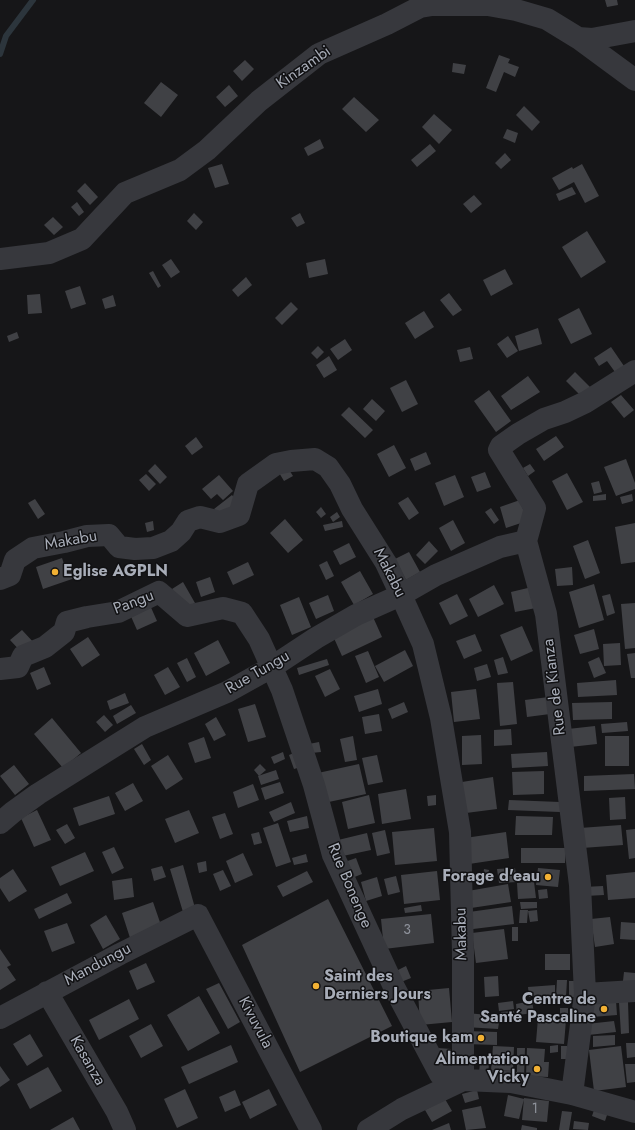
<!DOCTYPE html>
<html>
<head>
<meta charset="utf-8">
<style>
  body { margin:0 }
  canvas { display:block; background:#161618 }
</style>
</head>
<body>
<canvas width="635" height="1130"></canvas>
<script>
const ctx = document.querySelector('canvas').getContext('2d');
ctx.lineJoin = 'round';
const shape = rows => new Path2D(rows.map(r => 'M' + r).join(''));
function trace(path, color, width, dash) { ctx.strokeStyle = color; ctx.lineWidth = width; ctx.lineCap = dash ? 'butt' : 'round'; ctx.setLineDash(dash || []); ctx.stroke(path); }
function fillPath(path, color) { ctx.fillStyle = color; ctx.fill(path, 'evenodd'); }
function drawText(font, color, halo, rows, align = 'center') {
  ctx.font = font + ' Jost,sans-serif'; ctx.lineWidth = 3; ctx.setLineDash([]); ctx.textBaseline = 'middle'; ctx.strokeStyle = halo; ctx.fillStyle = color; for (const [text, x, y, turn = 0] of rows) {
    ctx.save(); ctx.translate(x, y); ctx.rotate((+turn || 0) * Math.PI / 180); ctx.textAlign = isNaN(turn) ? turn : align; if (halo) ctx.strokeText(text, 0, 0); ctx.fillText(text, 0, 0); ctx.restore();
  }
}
trace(shape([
  [0,54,6,36,33,0]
]), '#2c353c', 6);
fillPath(shape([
  [605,0,617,0,618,5,607,7],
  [499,55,510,59,508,63,519,67,515,77,504,72,496,92,486,88],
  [245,60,254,69,242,81,233,71],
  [453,63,466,65,464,74,452,72],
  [161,82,178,95,161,117,144,103],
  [229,85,238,96,225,107,216,97],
  [354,97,379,120,366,132,342,109],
  [524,106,540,122,532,131,516,115],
  [434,114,452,130,439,144,422,127],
  [507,129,518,133,515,143,503,138],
  [320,139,324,148,308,156,304,148],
  [430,144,436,151,417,167,411,160],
  [505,153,511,160,501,169,495,163],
  [222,164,229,184,215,188,208,168],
  [582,164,599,196,585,203,574,182,559,190,552,178,572,167,573,169],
  [85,183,98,197,90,205,77,191],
  [572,187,576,194,559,201,556,194],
  [474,195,482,204,471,213,463,204],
  [77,202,84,212,79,216,71,207],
  [194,213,203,222,196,230,187,221],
  [300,213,305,223,297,227,291,218],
  [53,217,63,227,54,235,44,225],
  [587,231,606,262,581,278,562,247],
  [171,259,180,272,171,278,162,265],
  [325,259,328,274,309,278,306,263],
  [505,269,513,284,491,296,483,280],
  [153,271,161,286,158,288,149,273],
  [246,277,252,285,238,297,232,290],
  [80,286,86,304,71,309,65,291],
  [449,293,462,310,453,316,440,300],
  [40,294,42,313,28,314,27,295],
  [113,295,116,306,105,309,102,299],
  [291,302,298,309,282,325,275,318],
  [579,308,592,334,571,344,558,319],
  [424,311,434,327,415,339,405,323],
  [538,328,542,344,519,351,515,336],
  [17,332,19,338,9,342,7,336],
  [508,336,518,351,507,358,497,344],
  [345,339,352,350,338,360,330,349],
  [318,346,324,352,317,359,311,353],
  [470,347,473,359,460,362,457,350],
  [611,347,624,366,615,372,607,361,599,366,594,358],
  [329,356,337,370,324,378,316,365],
  [575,372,594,391,585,400,566,381],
  [528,376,540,392,511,410,501,396],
  [406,380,418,404,402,412,390,388],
  [489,390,511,421,496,432,474,401],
  [621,395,634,410,624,418,611,402],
  [372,399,385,411,376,421,363,409],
  [349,407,373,430,365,438,341,415],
  [556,436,564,447,544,461,536,449],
  [196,437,203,447,192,455,185,446],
  [394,445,406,468,389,477,377,454],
  [426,452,431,464,415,471,410,459],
  [626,459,635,483,635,489,616,496,604,467],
  [155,464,167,477,160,484,148,471],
  [530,464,535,471,528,476,523,468],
  [286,465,293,476,284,481,278,471],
  [485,472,491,487,477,492,471,477],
  [567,473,583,502,567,510,552,481],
  [146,474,156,484,149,491,139,480],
  [219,475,233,491,223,500,217,494,211,499,202,489],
  [455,475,464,497,444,506,435,483],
  [599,481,602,492,594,494,591,483],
  [606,494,606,500,593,501,593,496],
  [632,494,633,501,622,504,620,497],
  [232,495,240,505,222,519,214,509],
  [408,497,419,513,409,520,398,503],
  [35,499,45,514,38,519,28,503],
  [520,500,527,521,506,528,500,507],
  [321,507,326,514,321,518,316,512],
  [491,508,499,520,494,524,485,512],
  [337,512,340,517,333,522,330,517],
  [285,519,303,540,288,553,270,533],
  [453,520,465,543,451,551,439,528],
  [153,521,154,530,147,532,145,523],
  [342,521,343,527,325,531,323,525],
  [635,523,635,562,621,564,615,527],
  [588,540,600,573,585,579,573,546],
  [429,541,438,551,425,564,416,555],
  [349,543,356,557,340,565,333,551],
  [409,552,420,572,406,580,395,559],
  [62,558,65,567,71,564,75,578,43,589,36,567],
  [327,561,334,576,326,580,319,565],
  [248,562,254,575,233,585,227,572],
  [572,567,573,585,557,586,555,569],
  [360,571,373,594,354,605,341,582],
  [210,577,215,592,201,597,196,582],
  [183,582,195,603,184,609,172,589],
  [594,584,604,620,579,628,569,592],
  [494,585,504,604,478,617,469,599],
  [532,587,536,608,515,612,511,592],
  [457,594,468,616,450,625,439,603],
  [610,594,615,613,607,616,602,596],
  [328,595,334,611,316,619,309,603],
  [299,597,311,627,292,635,280,605],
  [149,603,157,621,137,630,129,612],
  [635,603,635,648,625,649,621,604],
  [373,617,382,637,342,656,333,636],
  [522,626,533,651,511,661,500,635],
  [594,629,599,649,580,654,574,635],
  [22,630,35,644,24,655,10,640],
  [475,634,482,651,464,659,456,641],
  [88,637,100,655,82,667,70,649],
  [218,640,230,663,206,676,194,653],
  [620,643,621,665,604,666,603,644],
  [405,650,413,666,384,682,375,666],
  [368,651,379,677,366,683,355,656],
  [635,653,635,678,631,678,627,654],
  [503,657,508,673,498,675,494,660],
  [599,657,606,673,594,678,588,662],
  [187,658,196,677,187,682,177,663],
  [327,659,329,665,299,675,297,668],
  [487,664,491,677,477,681,474,668],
  [44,667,51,684,37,690,30,673],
  [168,667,180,687,165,695,154,675],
  [330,669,340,689,325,697,315,676],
  [616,680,617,695,578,697,577,683],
  [513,682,517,724,500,726,497,683],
  [378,689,382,704,359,712,354,696],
  [476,689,480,719,454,722,451,692],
  [125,693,129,703,110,710,107,701],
  [549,697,550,714,527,717,525,700],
  [404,702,408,712,392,719,388,709],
  [612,702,612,719,573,720,572,703],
  [255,704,266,737,248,742,238,709],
  [131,705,136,713,117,724,113,716],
  [379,714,382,731,365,734,362,717],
  [104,715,113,725,105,732,96,722],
  [216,717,226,735,214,741,205,724],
  [52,718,81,753,63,768,34,734],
  [627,722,628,731,602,733,601,724],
  [595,726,597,744,570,747,568,729],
  [511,729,512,745,494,746,494,730],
  [481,735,482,764,462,765,462,736],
  [353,736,357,760,345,762,340,739],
  [605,736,629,736,629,766,605,766],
  [204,737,211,758,195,763,188,743],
  [319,742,321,752,311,753,309,744],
  [142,744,151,760,144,765,134,749],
  [299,751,304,766,294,769,289,755],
  [283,752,285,759,274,764,271,757],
  [547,752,548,766,512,768,511,754],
  [168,755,183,779,166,790,151,766],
  [377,755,383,782,368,785,362,758],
  [260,764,266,770,259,776,254,770],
  [359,764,366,794,324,803,318,773],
  [14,765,29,784,15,795,0,776],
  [276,770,279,779,261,785,258,776],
  [544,771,544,794,513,795,512,772],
  [634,774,635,789,584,791,584,776],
  [493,777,497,809,466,813,462,782],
  [280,782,284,793,265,800,261,788],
  [133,783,143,801,125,811,115,793],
  [253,784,259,800,238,808,233,792],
  [406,789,411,819,382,824,378,794],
  [369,795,375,823,348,829,342,802],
  [436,795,436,805,428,806,427,796],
  [109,796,115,814,79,826,73,808],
  [625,797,626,819,610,820,609,798],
  [509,800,560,802,560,812,508,810],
  [291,802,295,813,274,822,269,812],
  [37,810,51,840,34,847,21,818],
  [189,810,199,833,175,843,165,819],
  [225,813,233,834,220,839,212,817],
  [307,816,309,828,290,832,287,821],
  [516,816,553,817,552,835,515,835],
  [278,823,291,862,276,867,263,828],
  [67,824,75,838,65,844,56,830],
  [621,825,623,845,582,848,580,828],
  [434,828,437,861,395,865,392,832],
  [635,829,635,858,629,859,626,830],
  [385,830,390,853,377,856,372,833],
  [259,832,262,843,254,845,251,834],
  [506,832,509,858,469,864,465,838],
  [367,833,371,850,338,857,334,841],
  [114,847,124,868,112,874,102,852],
  [521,848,566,848,565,863,521,863],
  [85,852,94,871,60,886,51,867],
  [243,853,253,875,235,883,226,861],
  [306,854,308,862,294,865,292,858],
  [356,858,362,874,352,878,345,862],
  [206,861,207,871,199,873,197,863],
  [183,865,195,908,183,912,170,869],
  [162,866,166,877,154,881,151,869],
  [515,868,517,882,499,883,497,869],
  [538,868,560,870,558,887,536,885],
  [13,869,27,891,9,902,0,888,0,878],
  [484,869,489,870,488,878,483,878],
  [223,870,231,886,220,891,213,874],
  [307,871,313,882,283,897,277,886],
  [437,871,440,900,404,904,401,875],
  [635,872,635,898,608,900,606,875],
  [396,876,400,892,388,895,384,879],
  [377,877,382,896,366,901,361,882],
  [132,878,134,897,114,900,112,881],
  [534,882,536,898,518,899,517,883],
  [508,884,511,902,471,908,468,891],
  [603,886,604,895,585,896,584,887],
  [547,889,548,898,539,899,538,890],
  [67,893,72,903,39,919,34,909],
  [328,899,392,1026,300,1072,242,945],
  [153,902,163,931,131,941,122,913],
  [520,902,537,902,537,908,521,909],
  [421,905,422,911,405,913,404,908],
  [512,906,514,924,465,930,462,913],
  [520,910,528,910,527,923,519,923],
  [537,910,538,921,530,922,528,911],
  [431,914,434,943,384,949,381,919],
  [106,915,120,939,103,949,90,925],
  [610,917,614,944,595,947,591,919],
  [621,922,635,923,635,940,620,939],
  [67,923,75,943,52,952,44,931],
  [512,927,518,927,518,941,512,941],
  [504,929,508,959,476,963,472,933],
  [0,949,11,965,7,967,16,980,0,990],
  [545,954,570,954,570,970,545,970],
  [146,963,155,982,137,990,129,971],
  [406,966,411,978,401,982,396,971],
  [624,972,635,973,635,981,623,981],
  [498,976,499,996,485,997,484,977],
  [557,980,567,980,566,997,556,997],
  [569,981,575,981,574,997,569,997],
  [219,983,240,1022,228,1029,206,989],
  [555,985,555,996,529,997,528,987],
  [449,988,452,1022,420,1025,418,991],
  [199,996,220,1033,188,1051,167,1015],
  [129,999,139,1019,99,1040,89,1020],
  [513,1001,514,1009,499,1011,498,1003],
  [532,1001,534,1013,517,1015,516,1004],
  [616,1001,617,1015,592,1017,591,1003],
  [619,1002,628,1002,629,1033,621,1034],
  [560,1008,568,1008,568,1015,560,1015],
  [514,1011,515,1019,501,1020,501,1012],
  [466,1013,500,1016,498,1029,465,1027],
  [538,1018,566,1020,564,1044,536,1042],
  [614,1021,616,1032,588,1035,587,1024],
  [151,1024,163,1046,141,1058,129,1036],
  [465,1031,497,1032,497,1045,465,1044],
  [30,1034,43,1056,27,1066,13,1044],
  [615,1035,615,1045,593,1047,593,1036],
  [626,1043,635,1043,635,1057,627,1058],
  [231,1045,238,1062,189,1084,181,1067],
  [558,1045,558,1052,550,1053,550,1046],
  [493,1046,514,1047,513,1071,491,1070],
  [561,1046,567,1046,567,1059,561,1059],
  [621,1046,626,1087,594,1091,589,1050],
  [438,1048,451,1049,449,1062,436,1060],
  [517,1048,525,1048,524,1077,517,1077],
  [527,1048,545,1049,544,1062,549,1062,548,1077,526,1076],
  [480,1063,489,1064,488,1074,479,1073],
  [625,1064,635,1064,635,1082,627,1083],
  [0,1066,10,1080,0,1087],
  [48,1067,62,1091,30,1109,17,1084],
  [185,1089,198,1118,177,1128,164,1099],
  [269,1089,277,1105,250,1119,242,1102],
  [235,1090,241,1105,225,1112,219,1097],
  [477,1090,479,1099,465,1103,462,1094],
  [508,1095,524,1099,519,1119,504,1116],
  [524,1098,549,1101,547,1122,522,1120],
  [445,1099,452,1111,432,1122,425,1110],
  [481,1106,486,1128,466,1130,462,1110],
  [595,1107,608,1112,605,1121,592,1116],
  [562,1111,572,1112,569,1130,559,1130],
  [73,1117,80,1130,50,1130],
  [574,1121,589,1123,588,1130,573,1129],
  [449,1123,451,1130,432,1130],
  [522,1125,537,1128,537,1130,521,1130]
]), '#404145');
trace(shape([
  [578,38,592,39,635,31],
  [0,259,49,253,82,239,125,193,180,170,207,150,259,101,319,54,387,24,420,7,432,5,488,5,516,10,547,19,578,38,635,80],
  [0,579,10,575,15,560,33,548,64,542,87,536,109,535,119,547,135,549,153,548,171,541,181,532,188,521,200,517,220,522,239,515,248,484,276,464,291,461,315,459,328,467,340,484,352,509,386,563,401,595,423,644,441,718,460,832,463,953,463,1080,440,1074,395,989,333,855,314,785,282,690,259,639,242,613,223,608,187,616,159,592,118,612,87,617,67,622,64,632,45,647,23,656,18,667,0,669],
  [0,823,13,812,38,794,145,727,227,692,272,667,316,638,356,615,401,595,436,575,500,547,526,541],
  [47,992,117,1112,125,1130],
  [585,994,635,991],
  [0,1018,120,954,198,915,311,1130],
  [572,1094,585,994,580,885,546,614,526,541,535,508,499,450,501,446,518,434,544,419,565,412,586,402,635,371],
  [368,1130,402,1109,463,1080,511,1082,572,1094,635,1112]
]), '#37383d', 22);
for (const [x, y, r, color] of [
  [55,572,4,"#f2b134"],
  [548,877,4,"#f2b134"],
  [316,986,4,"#f2b134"],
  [604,1009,4,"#f2b134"],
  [481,1038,4,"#f2b134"],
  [537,1069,4,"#f2b134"]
]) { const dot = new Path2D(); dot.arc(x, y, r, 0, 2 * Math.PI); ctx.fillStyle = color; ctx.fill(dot); trace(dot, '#111113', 1.5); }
drawText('14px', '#8e929b', null, [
  ["3",407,931],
  ["1",535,1110]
]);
drawText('16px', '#a8adb8', '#111113', [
  ["Kinzambi",304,68,-35],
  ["Makabu",71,541,-10],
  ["Makabu",389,573,63],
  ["Pangu",134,603,-21],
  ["Rue Tungu",258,673,-30],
  ["Rue de Kianza",555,687,-97],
  ["Rue Bonenge",349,886,67],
  ["Makabu",462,934,-91],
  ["Mandungu",98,965,-28],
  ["Kivuvula",255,1023,62],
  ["Kasanza",87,1061,60]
]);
drawText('bold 16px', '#a8adb8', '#111113', [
  ["Eglise AGPLN",63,572,"left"],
  ["Forage d'eau",540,877],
  ["Saint des",324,977,"left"],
  ["Derniers Jours",324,995,"left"],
  ["Centre de",596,1000],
  ["Santé Pascaline",596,1018],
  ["Boutique kam",473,1038],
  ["Alimentation",529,1060],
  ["Vicky",529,1078]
], 'right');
</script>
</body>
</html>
